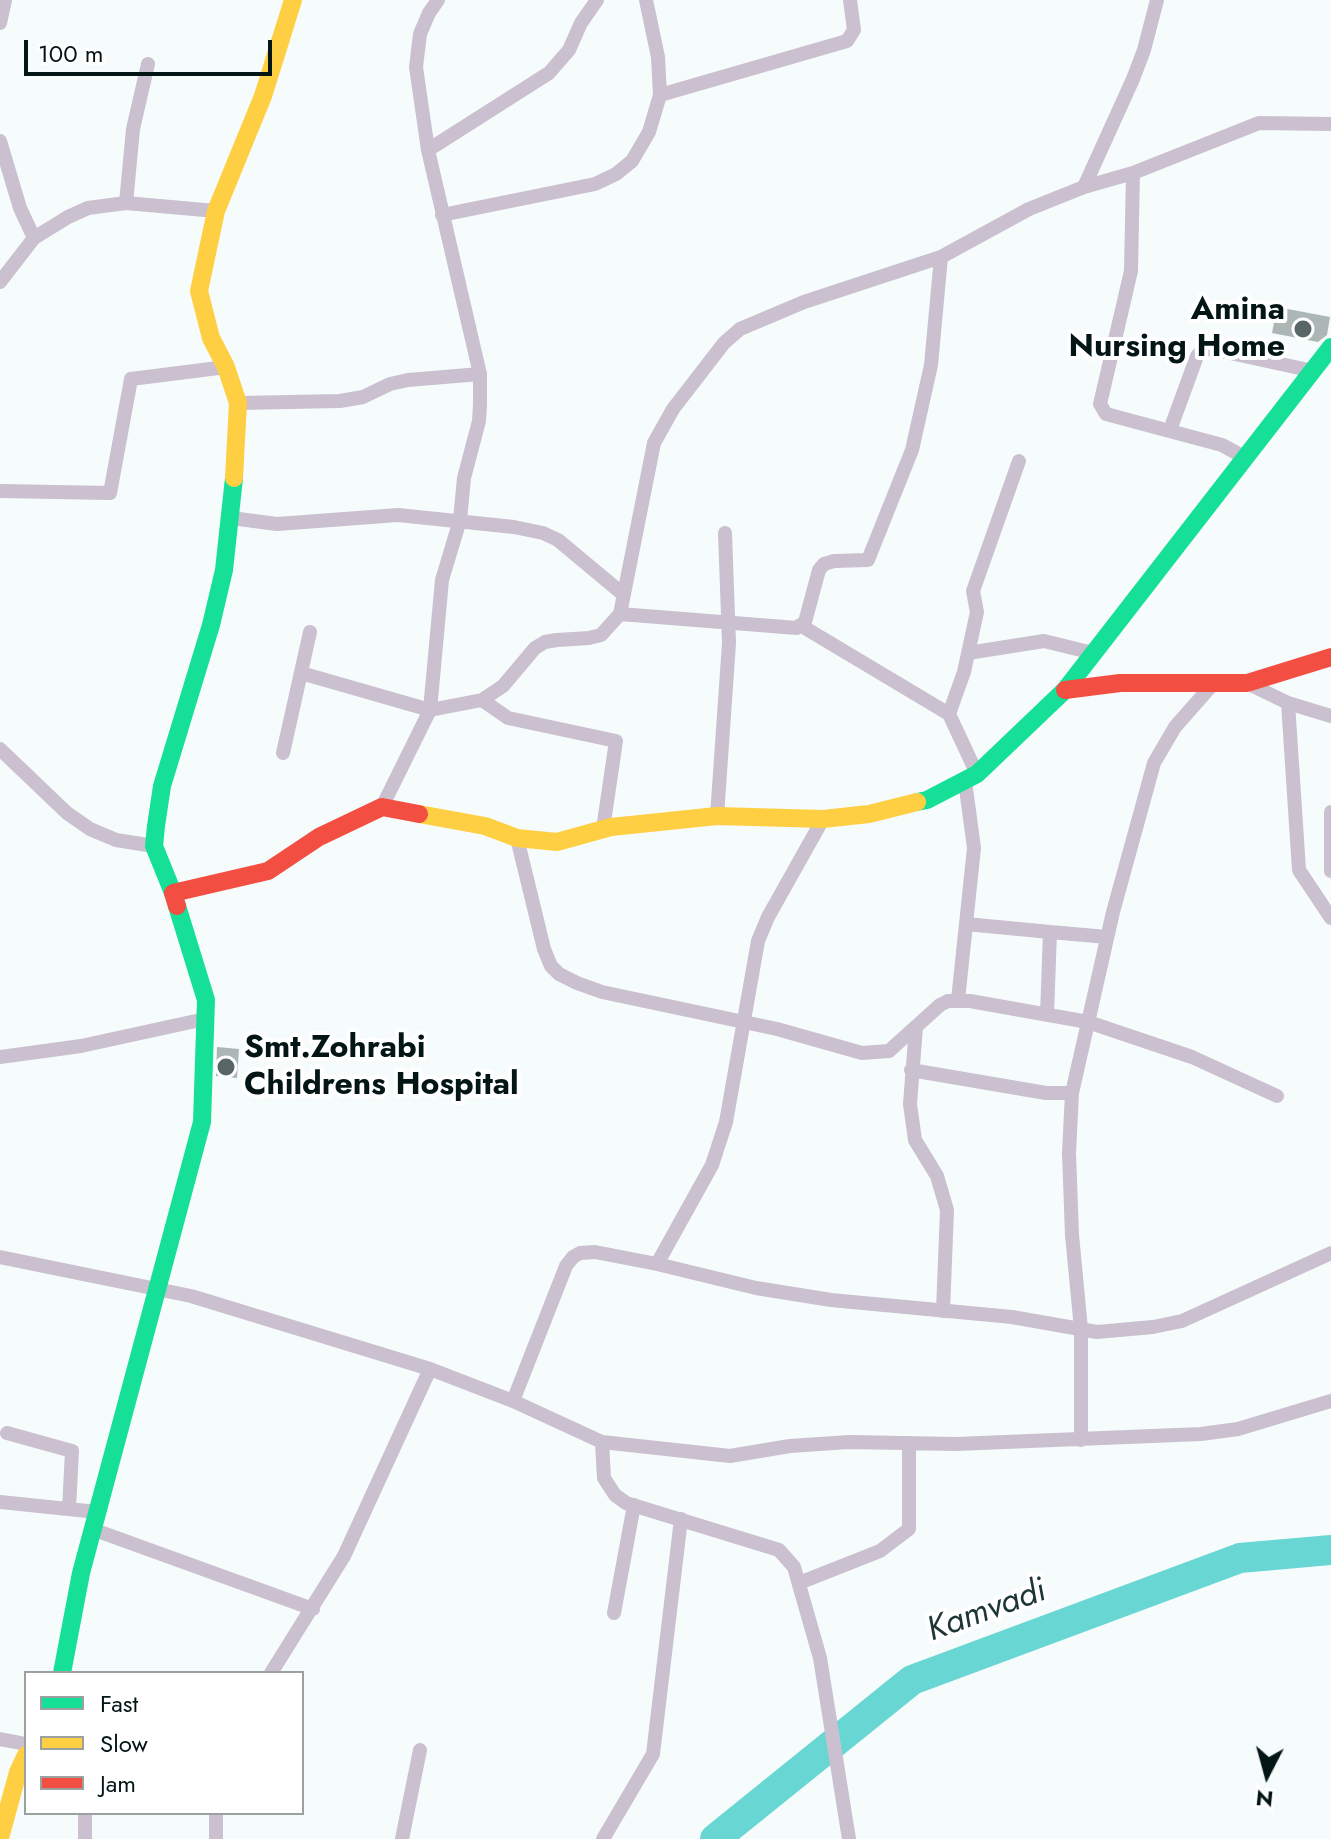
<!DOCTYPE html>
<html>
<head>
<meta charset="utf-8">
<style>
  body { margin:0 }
  #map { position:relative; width:1331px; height:1839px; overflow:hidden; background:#f6fbfb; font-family:Jost,sans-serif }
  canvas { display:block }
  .legend { position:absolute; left:24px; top:1671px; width:280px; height:144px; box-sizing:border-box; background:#fff; border:2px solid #9ba1a1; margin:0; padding:10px 14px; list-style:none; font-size:24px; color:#041515 }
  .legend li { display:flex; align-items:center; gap:16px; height:40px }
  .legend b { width:40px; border:2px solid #9ba1a1 }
  .north { position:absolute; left:1227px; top:1735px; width:80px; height:80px; -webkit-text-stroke:6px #fff; paint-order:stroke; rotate:186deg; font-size:22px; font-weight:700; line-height:32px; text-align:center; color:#041515 }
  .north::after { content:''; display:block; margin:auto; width:28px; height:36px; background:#041515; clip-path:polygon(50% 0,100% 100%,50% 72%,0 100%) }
  .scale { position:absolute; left:24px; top:40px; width:248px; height:36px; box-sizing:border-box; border:4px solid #041515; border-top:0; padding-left:10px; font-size:24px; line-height:28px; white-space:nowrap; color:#041515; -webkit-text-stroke:6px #fff; paint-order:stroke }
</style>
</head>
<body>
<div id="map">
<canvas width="1331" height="1839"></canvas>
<ul class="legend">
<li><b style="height:10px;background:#16e098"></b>Fast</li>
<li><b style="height:10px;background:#ffcf43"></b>Slow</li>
<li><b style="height:10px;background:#f24e42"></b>Jam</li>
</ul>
<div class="north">N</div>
<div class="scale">100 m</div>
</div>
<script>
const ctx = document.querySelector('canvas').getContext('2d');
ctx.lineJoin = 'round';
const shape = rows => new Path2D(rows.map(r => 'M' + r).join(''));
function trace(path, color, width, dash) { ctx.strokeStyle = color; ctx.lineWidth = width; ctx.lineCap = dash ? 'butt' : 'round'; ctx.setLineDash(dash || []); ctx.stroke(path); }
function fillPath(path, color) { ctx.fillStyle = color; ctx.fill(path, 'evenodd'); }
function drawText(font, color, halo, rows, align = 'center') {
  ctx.font = font + ' Jost,sans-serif'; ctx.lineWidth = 8; ctx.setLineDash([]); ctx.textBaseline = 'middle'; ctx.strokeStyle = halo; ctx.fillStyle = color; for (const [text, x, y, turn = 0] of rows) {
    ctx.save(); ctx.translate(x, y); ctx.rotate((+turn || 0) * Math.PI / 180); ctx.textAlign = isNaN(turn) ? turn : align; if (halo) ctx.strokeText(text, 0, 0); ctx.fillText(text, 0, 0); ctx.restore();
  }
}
trace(shape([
  [715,1839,912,1680,1240,1558,1331,1550]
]), '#68d7d4', 30);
fillPath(shape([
  [1277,307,1330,317,1327,335,1318,342,1272,333],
  [217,1047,239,1049,237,1078,216,1076]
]), '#abb6b5');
trace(shape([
  [0,23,5,0],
  [660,95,847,41,854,30,850,0],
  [0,141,20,208,34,238],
  [428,150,549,73,569,50,581,23,597,0],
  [1133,173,1131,271,1100,404,1106,414,1222,445,1244,457],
  [1084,187,1133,79,1144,50,1157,0],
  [126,203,133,129,148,64],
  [442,215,595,184,616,174,632,161,649,132,660,95,658,57,646,0],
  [0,282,34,238,68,217,88,208,126,203,216,211],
  [238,403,340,401,363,397,390,384,408,380,480,374],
  [1170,430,1197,356,1203,350,1212,349,1313,371],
  [0,491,110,493,131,379,226,367],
  [231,518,277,524,398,515,514,527,543,533,558,540,624,595],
  [620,614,654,443,673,409,724,343,740,329,804,302,941,257],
  [800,625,949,714,977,774],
  [968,653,1044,641,1093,653],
  [301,673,430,710,482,700,503,686,535,648,545,642,557,640,589,638,601,635,620,614,797,628,805,622,819,570,824,564,834,561,868,560,912,450,931,365,941,257,1029,209,1084,187,1133,173,1259,123,1331,124],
  [1247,683,1288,703,1331,716],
  [482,700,508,718,616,741,603,829],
  [1288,703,1299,870,1331,918],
  [949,714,964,672,977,612,973,591,1019,461],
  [0,749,67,813,90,829,116,840,154,846],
  [283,753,310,632],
  [382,807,430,710,442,580,460,520,464,478,479,421,480,405,480,374,428,150,416,67,420,34,429,13,438,0],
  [1331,812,1331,871],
  [717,816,729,643,725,533],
  [823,819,768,917,758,941,726,1122,712,1165,657,1264,756,1288,831,1300,1012,1317,1097,1332,1153,1327,1182,1321,1331,1253],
  [517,838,544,949,551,966,559,974,577,983,602,992,777,1029,862,1053,889,1051,940,1005,948,1001,970,1001,1088,1022,1192,1057,1277,1096],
  [966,924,1050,932,1047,1015],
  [1050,932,1107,937],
  [958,1000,974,848,965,781],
  [916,1027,910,1104,915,1140,937,1176,947,1210,943,1311],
  [0,1057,81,1046,205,1019],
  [911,1070,1046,1093,1072,1093],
  [0,1257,191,1296,430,1369,513,1401,602,1442,604,1478,615,1495,626,1503,779,1550,794,1567,820,1658,849,1839],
  [513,1401,566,1266,573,1257,580,1253,595,1252,657,1264],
  [7,1433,72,1451,69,1509],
  [1081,1440,1081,1329,1072,1235,1069,1153,1072,1093,1113,912,1154,763,1175,727,1212,685],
  [602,1442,730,1456,790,1446,849,1442,956,1444,1201,1434,1238,1429,1331,1401],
  [0,1502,97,1512],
  [92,1529,313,1609],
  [799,1583,880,1551,909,1529,909,1443],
  [614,1613,634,1505],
  [271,1673,344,1556,430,1369],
  [0,1739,26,1744],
  [216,1813,216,1839],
  [85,1839,85,1813],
  [402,1839,420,1750],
  [603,1839,653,1754,681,1519]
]), '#cac0cf', 14);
trace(shape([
  [917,802,927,800,977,774,1065,690,1331,347],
  [173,893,154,846,156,826,162,786,211,625,224,570,234,478],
  [62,1673,81,1573,202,1122,206,1000,177,906]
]), '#16e098', 18);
trace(shape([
  [234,478,238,403,226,367,211,338,199,291,216,211,263,96,293,0],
  [419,814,485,826,517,838,557,842,611,827,717,816,823,819,869,814,917,802],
  [0,1838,18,1772,26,1755]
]), '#ffcf43', 18);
trace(shape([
  [1065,690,1120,683,1247,683,1331,657],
  [177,906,173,893,268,871,319,837,382,807,419,814]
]), '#f24e42', 18);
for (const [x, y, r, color] of [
  [1303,329,10,"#596666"],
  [226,1067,10,"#596666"]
]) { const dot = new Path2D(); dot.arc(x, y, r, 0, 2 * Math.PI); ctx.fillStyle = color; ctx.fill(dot); trace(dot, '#fff', 3); }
drawText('bold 32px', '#041515', '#fff', [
  ["Amina",1285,311],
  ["Nursing Home",1285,348],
  ["Smt.Zohrabi",244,1049,"left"],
  ["Childrens Hospital",244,1086,"left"]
], 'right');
drawText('italic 34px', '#1d3635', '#fff', [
  ["Kamvadi",987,1612,-20]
]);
</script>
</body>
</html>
